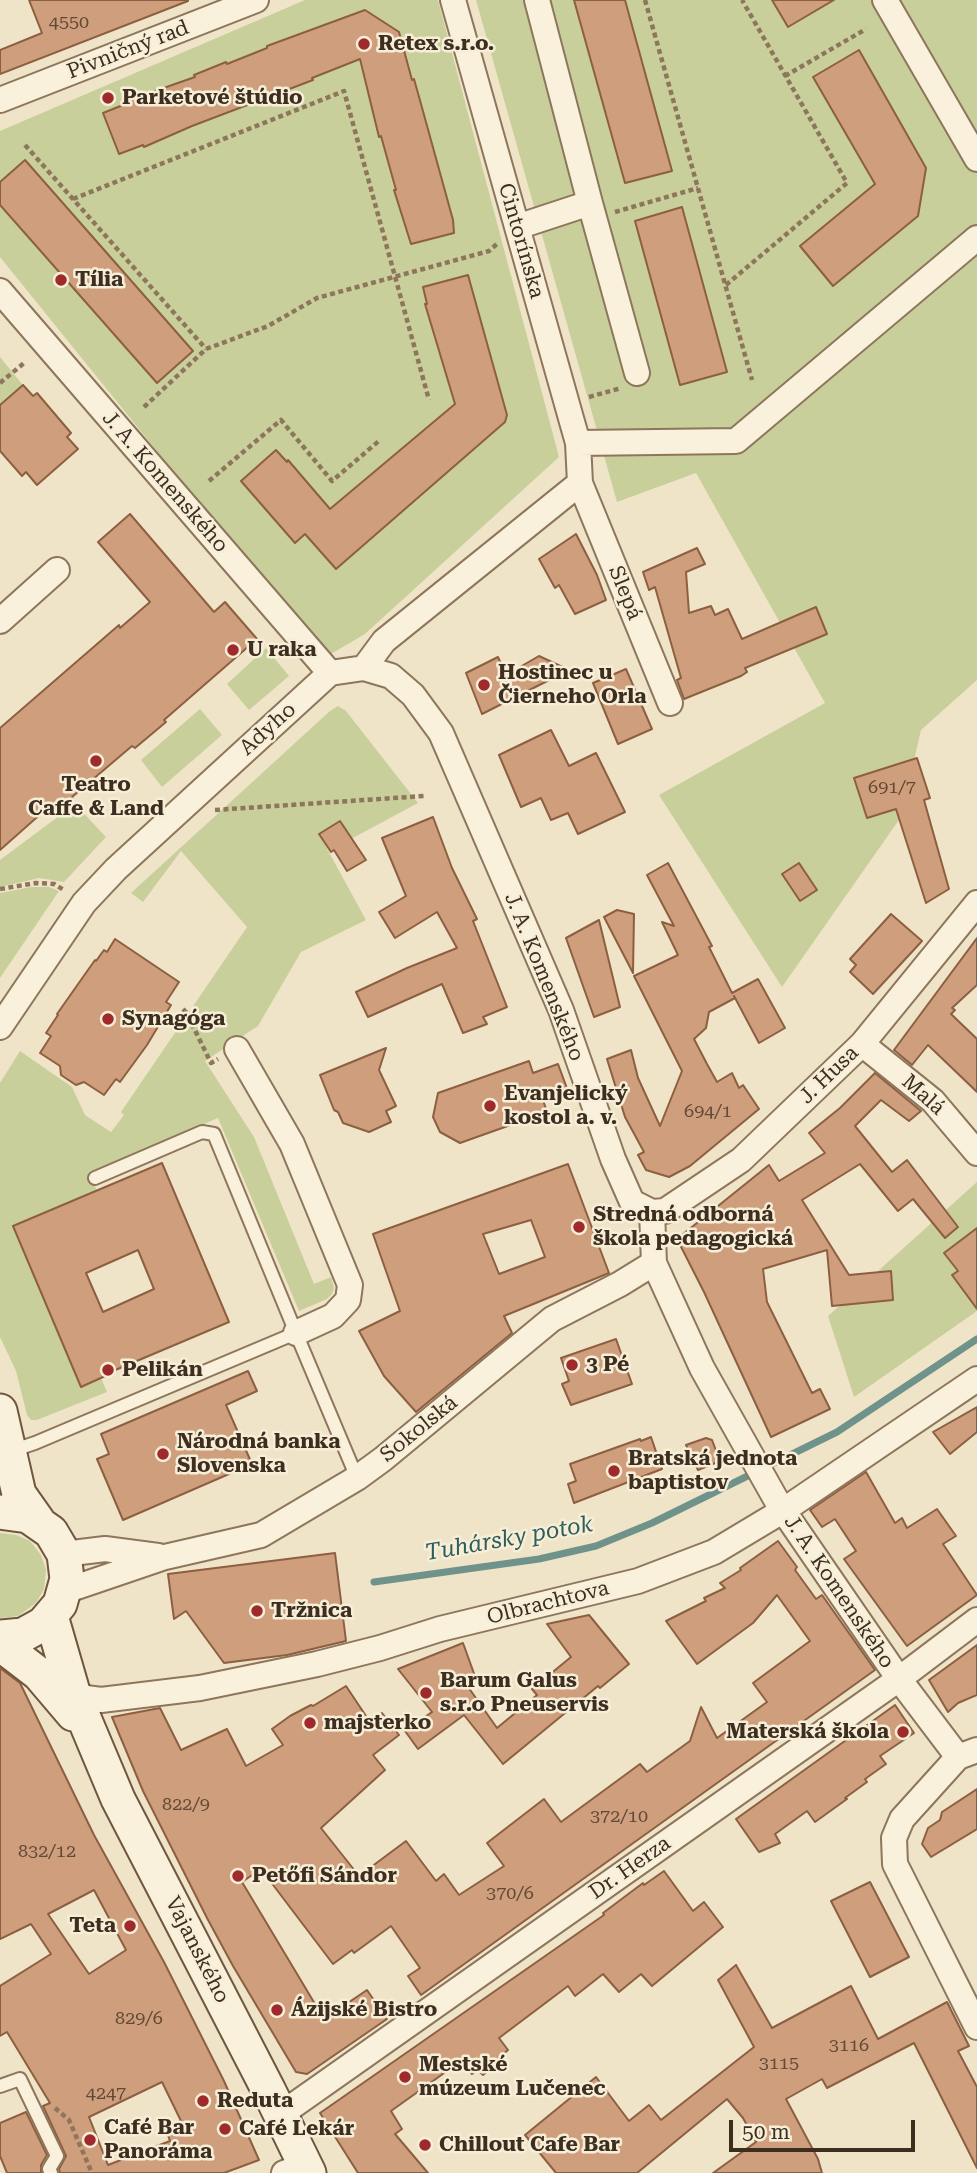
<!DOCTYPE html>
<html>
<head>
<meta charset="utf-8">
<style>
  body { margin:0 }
  #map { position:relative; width:977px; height:2173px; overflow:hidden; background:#f0e4c8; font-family:"Roboto Serif",serif }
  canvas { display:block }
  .scale { position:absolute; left:729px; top:2120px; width:186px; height:32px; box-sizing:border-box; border:4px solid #3d2e20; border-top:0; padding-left:9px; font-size:21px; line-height:24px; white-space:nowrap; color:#3d2e20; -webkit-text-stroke:5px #f7eed8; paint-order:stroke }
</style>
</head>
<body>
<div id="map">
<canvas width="977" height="2173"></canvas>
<div class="scale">50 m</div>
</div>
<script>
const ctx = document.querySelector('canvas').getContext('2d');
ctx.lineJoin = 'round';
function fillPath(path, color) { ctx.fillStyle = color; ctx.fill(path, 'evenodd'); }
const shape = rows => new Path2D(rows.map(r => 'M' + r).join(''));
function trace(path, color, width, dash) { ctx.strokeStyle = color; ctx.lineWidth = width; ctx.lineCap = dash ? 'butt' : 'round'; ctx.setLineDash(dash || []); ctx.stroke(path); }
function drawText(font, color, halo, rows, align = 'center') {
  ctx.font = font + ' "Roboto Serif",serif'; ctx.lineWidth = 5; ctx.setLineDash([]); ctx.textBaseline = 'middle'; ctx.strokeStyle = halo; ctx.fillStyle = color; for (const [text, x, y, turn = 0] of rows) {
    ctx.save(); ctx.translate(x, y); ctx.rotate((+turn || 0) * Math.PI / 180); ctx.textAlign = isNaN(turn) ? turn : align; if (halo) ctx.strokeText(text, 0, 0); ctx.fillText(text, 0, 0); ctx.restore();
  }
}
fillPath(shape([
  [305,0,438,0,559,457,365,634,324,658,0,257,0,131],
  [476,0,977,0,977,680,921,730,901,817,782,987,659,795,825,703,696,473,617,502],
  [0,357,23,385,0,405],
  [266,648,289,676,249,710,227,684],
  [338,706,346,711,418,803,351,839,319,834,366,920,301,952,258,1026,205,1061,254,1137,314,1284,331,1277,334,1288,332,1294,327,1299,299,1311,218,1118,89,1173,97,1191,14,1226,81,1386,101,1378,107,1392,37,1420,31,1420,27,1415,16,1371,0,1337,0,1083,20,1051,72,1087,85,1115,111,1132,124,1115,121,1112,247,927,181,851,143,902,131,893,330,711],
  [200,709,222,735,162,787,141,760],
  [75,804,106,837,64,882,39,878,0,887,0,860],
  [31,887,49,887,59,891,0,978,0,893],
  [977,1182,977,1311,854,1397,828,1316],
  [0,1533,16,1535,30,1541,41,1555,46,1570,44,1589,36,1603,18,1616,2,1618,0,1618]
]), '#c9cf9b');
trace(shape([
  [374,1582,539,1559,596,1546,652,1523,837,1432,977,1339]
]), '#6f938a', 7);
const building = shape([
  [29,0,188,0,188,1,0,74,0,50,42,33,29,0],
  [574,0,625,0,672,171,625,183,574,0],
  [772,0,834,0,788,27,772,0],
  [365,10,399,32,412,80,414,79,421,104,453,220,454,233,411,244,394,190,396,190,381,136,379,137,360,59,312,78,313,80,192,126,144,147,143,145,119,154,103,113,123,105,122,103,175,84,195,77,194,75,226,62,227,64,267,48,267,46,365,10],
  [859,50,926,168,918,216,833,286,800,246,875,184,813,77,859,50],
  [25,160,193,351,157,383,0,205,0,182,25,160],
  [682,207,727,372,680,385,635,221,682,207],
  [468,275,507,415,505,422,336,569,305,534,295,543,241,481,276,450,287,462,288,460,330,509,455,404,425,304,427,304,423,287,468,275],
  [23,385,33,396,37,393,71,433,67,437,78,449,37,485,26,472,22,476,0,451,0,405,23,385],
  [130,514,214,612,225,602,257,639,164,720,166,722,135,748,132,746,72,797,73,799,59,811,53,803,0,850,0,728,119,625,120,628,150,602,98,542,130,514],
  [576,534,597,575,606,600,575,614,559,585,555,588,539,559,576,534],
  [697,548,705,564,686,572,689,613,711,606,715,615,728,609,742,639,816,607,827,634,745,668,747,672,741,676,684,699,677,680,681,678,655,587,649,590,643,572,697,548],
  [539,656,569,670,482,714,466,673,498,657,506,675,539,656],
  [626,669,652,729,618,744,593,683,626,669],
  [551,730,569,766,596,753,625,812,578,834,568,813,551,820,541,798,521,807,499,755,551,730],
  [917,758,930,798,924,800,949,889,926,903,896,809,867,818,854,778,917,758],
  [433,817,452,868,477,919,473,921,507,1007,483,1017,487,1024,463,1033,442,984,368,1017,356,992,407,968,457,948,437,912,395,938,379,912,406,896,382,838,433,817],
  [340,821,366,860,347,871,334,850,331,852,319,834,340,821],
  [668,863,712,946,709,947,732,993,758,979,785,1028,759,1043,734,996,735,998,709,1012,706,1028,694,1039,707,1064,717,1082,732,1073,739,1088,743,1085,759,1109,690,1166,669,1177,646,1170,638,1155,644,1152,625,1117,607,1059,631,1050,638,1078,660,1126,682,1071,634,976,678,955,662,922,674,926,647,875,668,863],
  [799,863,817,890,800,901,782,874,799,863],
  [617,910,634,914,633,973,604,917,617,910],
  [891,914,922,941,873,994,850,972,856,965,850,959,891,914],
  [599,920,620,1007,594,1017,566,938,599,920],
  [977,938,977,985,952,1008,955,1010,951,1014,977,1039,977,1092,928,1045,912,1065,894,1050,977,938],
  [115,939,179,982,166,1002,171,1005,147,1045,120,1082,116,1079,104,1095,84,1082,76,1085,61,1075,60,1066,40,1053,51,1036,46,1033,58,1015,57,1014,95,960,96,961,104,950,107,952,115,939],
  [386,1048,379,1070,396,1106,386,1111,391,1122,369,1132,343,1123,338,1112,334,1110,320,1075,386,1048],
  [529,1061,533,1073,558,1064,568,1091,543,1100,547,1112,460,1143,440,1132,433,1117,438,1093,529,1061],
  [875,1073,921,1111,909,1121,881,1100,855,1126,892,1172,907,1160,958,1227,945,1238,913,1199,898,1211,860,1164,802,1200,849,1275,891,1271,893,1300,832,1306,827,1250,763,1269,767,1302,812,1393,820,1389,830,1409,771,1437,704,1292,677,1239,769,1165,779,1181,825,1153,809,1133,840,1108,875,1073],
  [162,1163,229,1322,113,1371,114,1372,81,1387,13,1226,162,1163],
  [138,1250,154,1289,103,1312,86,1273,138,1250],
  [568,1164,609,1273,504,1316,512,1333,416,1412,384,1376,359,1331,400,1311,373,1234,568,1164],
  [531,1220,545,1257,499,1274,483,1234,531,1220],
  [977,1228,977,1309,952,1275,958,1271,944,1253,977,1228],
  [616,1339,632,1384,571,1405,562,1384,569,1381,561,1358,616,1339],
  [248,1371,257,1391,226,1405,252,1464,123,1520,97,1459,109,1454,101,1434,248,1371],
  [977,1407,977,1432,950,1454,933,1432,977,1407],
  [651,1437,662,1469,574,1503,568,1484,576,1481,570,1464,640,1439,641,1441,651,1437],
  [706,1438,712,1440,720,1461,698,1470,686,1445,706,1438],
  [866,1472,895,1523,902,1518,907,1528,937,1509,956,1536,943,1544,977,1595,907,1646,844,1559,856,1551,835,1519,822,1527,810,1510,866,1472],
  [778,1541,797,1567,795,1570,816,1599,822,1595,875,1670,421,1995,408,1976,420,1968,391,1926,354,1953,352,1950,333,1964,261,1869,242,1882,324,2019,367,1990,387,2019,307,2074,296,2072,233,1966,207,1918,143,1791,112,1717,160,1708,181,1750,227,1729,246,1766,283,1745,272,1729,290,1716,311,1705,313,1706,346,1686,370,1722,382,1713,399,1735,373,1755,385,1770,321,1828,359,1876,406,1841,436,1881,444,1874,459,1895,504,1866,487,1843,544,1799,561,1822,640,1764,647,1772,690,1741,701,1707,717,1738,767,1702,753,1683,810,1641,777,1595,753,1623,697,1664,666,1621,706,1601,704,1598,725,1588,720,1583,741,1570,740,1568,778,1541],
  [335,1553,346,1641,287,1655,224,1663,186,1611,174,1619,168,1574,335,1553],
  [589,1615,629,1664,600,1688,598,1686,503,1764,464,1715,418,1749,405,1731,432,1712,398,1669,463,1643,476,1679,466,1684,497,1728,537,1695,532,1689,571,1657,547,1624,589,1615],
  [977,1645,977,1695,958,1703,948,1712,929,1680,977,1645],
  [0,1668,20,1683,94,1835,164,1962,224,2081,259,2160,224,2173,60,2173,59,2169,66,2156,43,2106,50,2103,7,2032,0,2036,0,1986,51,1954,31,1924,0,1939,0,1668],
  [94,1890,126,1950,89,1974,48,1914,94,1890],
  [162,2082,181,2121,165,2127,170,2141,108,2165,89,2117,162,2082],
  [895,1705,914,1733,880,1756,886,1764,865,1779,867,1782,845,1798,847,1799,815,1822,807,1811,775,1834,780,1843,759,1852,736,1819,895,1705],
  [977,1789,977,1829,931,1857,922,1844,928,1828,940,1820,942,1812,977,1789],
  [664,1871,693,1911,704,1902,723,1927,652,1986,641,1974,619,1992,603,1974,575,1996,568,1986,499,2038,508,2050,501,2056,503,2059,483,2075,478,2070,472,2074,461,2061,391,2111,402,2129,395,2134,428,2173,358,2173,320,2113,604,1915,603,1913,643,1883,644,1885,664,1871],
  [870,1882,909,1957,870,1977,831,1901,870,1882],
  [736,1965,772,2028,851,1986,878,2039,947,2002,969,2046,958,2051,977,2087,977,2168,914,2043,827,2088,822,2079,786,2099,818,2159,822,2173,713,2173,756,2142,743,2118,727,2099,637,2173,556,2173,525,2135,596,2077,629,2121,649,2105,661,2120,754,2047,718,1980,736,1965],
  [26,2112,47,2155,41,2165,41,2173,7,2173,0,2156,0,2123,26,2112]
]);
fillPath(building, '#cf9f7d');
trace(building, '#8d5f41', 2);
const lane = shape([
  [95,1178,202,1132,214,1134,296,1333],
  [11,1451,35,1443,296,1333,357,1478],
  [0,2086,20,2079,57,2156,49,2169,51,2173]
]);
const street = shape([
  [453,0,578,443,580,483,670,703],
  [885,0,977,159],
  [0,100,256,0],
  [590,203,637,373],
  [517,227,590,203,537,0],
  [0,291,330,673],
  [578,443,736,441,977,238],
  [0,621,57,570],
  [364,668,384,641,580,483],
  [0,1027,84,903,116,869,330,673,364,668,391,676,413,695,441,733,561,1010,613,1159,632,1202,652,1212,654,1263,702,1368,778,1503,899,1679,958,1757],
  [862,1044,933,1101,977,1153],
  [237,1049,292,1144,350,1285,348,1300,333,1316,296,1333],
  [652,1212,665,1211,741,1160,862,1044,977,903],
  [64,1554,105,1549,158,1556],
  [65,1591,165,1557,261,1535,357,1478,383,1459,552,1319,620,1284,654,1263],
  [73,1692,86,1698,101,1700,200,1688,317,1664,380,1648,440,1629,638,1581,714,1552,784,1510,977,1379],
  [977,1750,958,1757,902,1819,894,1838,895,1864,977,2027],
  [280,2115,899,1679,977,1620],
  [284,2173,306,2165]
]);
const secondary = shape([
  [0,1411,19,1494,38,1521],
  [0,1512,28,1516,51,1532,64,1554,67,1579,60,1604,43,1624,23,1635,0,1637],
  [51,1616,73,1692,118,1799,269,2091,309,2173],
  [0,1644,39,1674,73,1714]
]);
trace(lane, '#8d765c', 16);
trace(street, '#8d765c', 28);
trace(secondary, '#6f573f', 37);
trace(shape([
  [645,0,752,380],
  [785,76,866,29],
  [25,145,206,349],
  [73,199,344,91,429,400],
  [615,212,698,188],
  [726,285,847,183,742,0],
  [0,383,24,363],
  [589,397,621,388],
  [144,407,206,349,268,326,317,298,489,251,498,243],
  [209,481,281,420,332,481,380,440],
  [215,810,424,796],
  [0,889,36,883,54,884,64,890],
  [183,1009,186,1012,211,1063,218,1059],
  [55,2108,69,2120,92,2173]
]), '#8d765c', 4.5, [5, 3.5]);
trace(lane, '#faf1dc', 12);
trace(street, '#faf1dc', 24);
trace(secondary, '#faf1dc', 33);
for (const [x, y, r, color] of [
  [364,44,7,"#9e2a2b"],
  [108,98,7,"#9e2a2b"],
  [61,280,7,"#9e2a2b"],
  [233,650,7,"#9e2a2b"],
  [484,685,7,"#9e2a2b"],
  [96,761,7,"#9e2a2b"],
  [108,1019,7,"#9e2a2b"],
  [490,1106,7,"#9e2a2b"],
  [579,1227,7,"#9e2a2b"],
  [572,1365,7,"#9e2a2b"],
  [108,1370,7,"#9e2a2b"],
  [163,1454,7,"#9e2a2b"],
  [614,1471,7,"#9e2a2b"],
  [257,1611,7,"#9e2a2b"],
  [426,1693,7,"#9e2a2b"],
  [310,1723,7,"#9e2a2b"],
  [903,1732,7,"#9e2a2b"],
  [238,1876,7,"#9e2a2b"],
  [130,1926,7,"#9e2a2b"],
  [277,2010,7,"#9e2a2b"],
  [405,2077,7,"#9e2a2b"],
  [203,2101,7,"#9e2a2b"],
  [225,2129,7,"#9e2a2b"],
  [90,2140,7,"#9e2a2b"],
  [425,2145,7,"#9e2a2b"]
]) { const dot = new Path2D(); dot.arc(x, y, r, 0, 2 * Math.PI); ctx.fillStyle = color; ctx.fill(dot); trace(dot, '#f7eed8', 2.5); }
drawText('18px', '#624a37', null, [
  ["4550",69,23],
  ["691/7",892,788],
  ["694/1",708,1112],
  ["822/9",186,1805],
  ["372/10",619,1817],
  ["832/12",47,1852],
  ["370/6",510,1894],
  ["829/6",139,2019],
  ["3116",849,2046],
  ["3115",779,2064],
  ["4247",106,2094]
]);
drawText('bold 21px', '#3d2e20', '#f7eed8', [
  ["Retex s.r.o.",378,44],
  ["Parketové štúdio",122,98],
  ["Tília",75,280],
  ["U raka",247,650],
  ["Hostinec u",498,673],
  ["Čierneho Orla",498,697],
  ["Teatro",96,785,"center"],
  ["Caffe & Land",96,809,"center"],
  ["Synagóga",122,1019],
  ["Evanjelický",504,1094],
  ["kostol a. v.",504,1118],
  ["Stredná odborná",593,1215],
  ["škola pedagogická",593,1239],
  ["3 Pé",586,1365],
  ["Pelikán",122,1370],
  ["Národná banka",177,1442],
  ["Slovenska",177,1466],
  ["Bratská jednota",628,1459],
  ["baptistov",628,1483],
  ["Tržnica",271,1611],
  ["Barum Galus",440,1681],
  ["s.r.o Pneuservis",440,1705],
  ["majsterko",324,1723],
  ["Materská škola",889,1732,"right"],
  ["Petőfi Sándor",252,1876],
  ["Teta",116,1926,"right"],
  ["Ázijské Bistro",291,2010],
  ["Mestské",419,2065],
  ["múzeum Lučenec",419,2089],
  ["Reduta",217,2101],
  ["Café Bar",104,2128],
  ["Panoráma",104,2152],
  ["Café Lekár",239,2129],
  ["Chillout Cafe Bar",439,2145]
], 'left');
drawText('21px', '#3d2e20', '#f7eed8', [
  ["Pivničný rad",128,50,-21],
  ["Cintorínska",521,241,74],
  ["J. A. Komenského",165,482,49],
  ["Slepá",625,593,68],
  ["Adyho",268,729,-42],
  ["J. A. Komenského",544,977,68],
  ["J. Husa",829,1075,-44],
  ["Malá",923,1095,42],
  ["Sokolská",419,1429,-39],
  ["J. A. Komenského",839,1592,56],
  ["Olbrachtova",548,1603,-14],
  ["Dr. Herza",630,1868,-35],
  ["Vajanského",197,1950,63]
]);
drawText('italic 23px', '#2f5d5a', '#f7eed8', [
  ["Tuhársky potok",509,1539,-10]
]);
</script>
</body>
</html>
